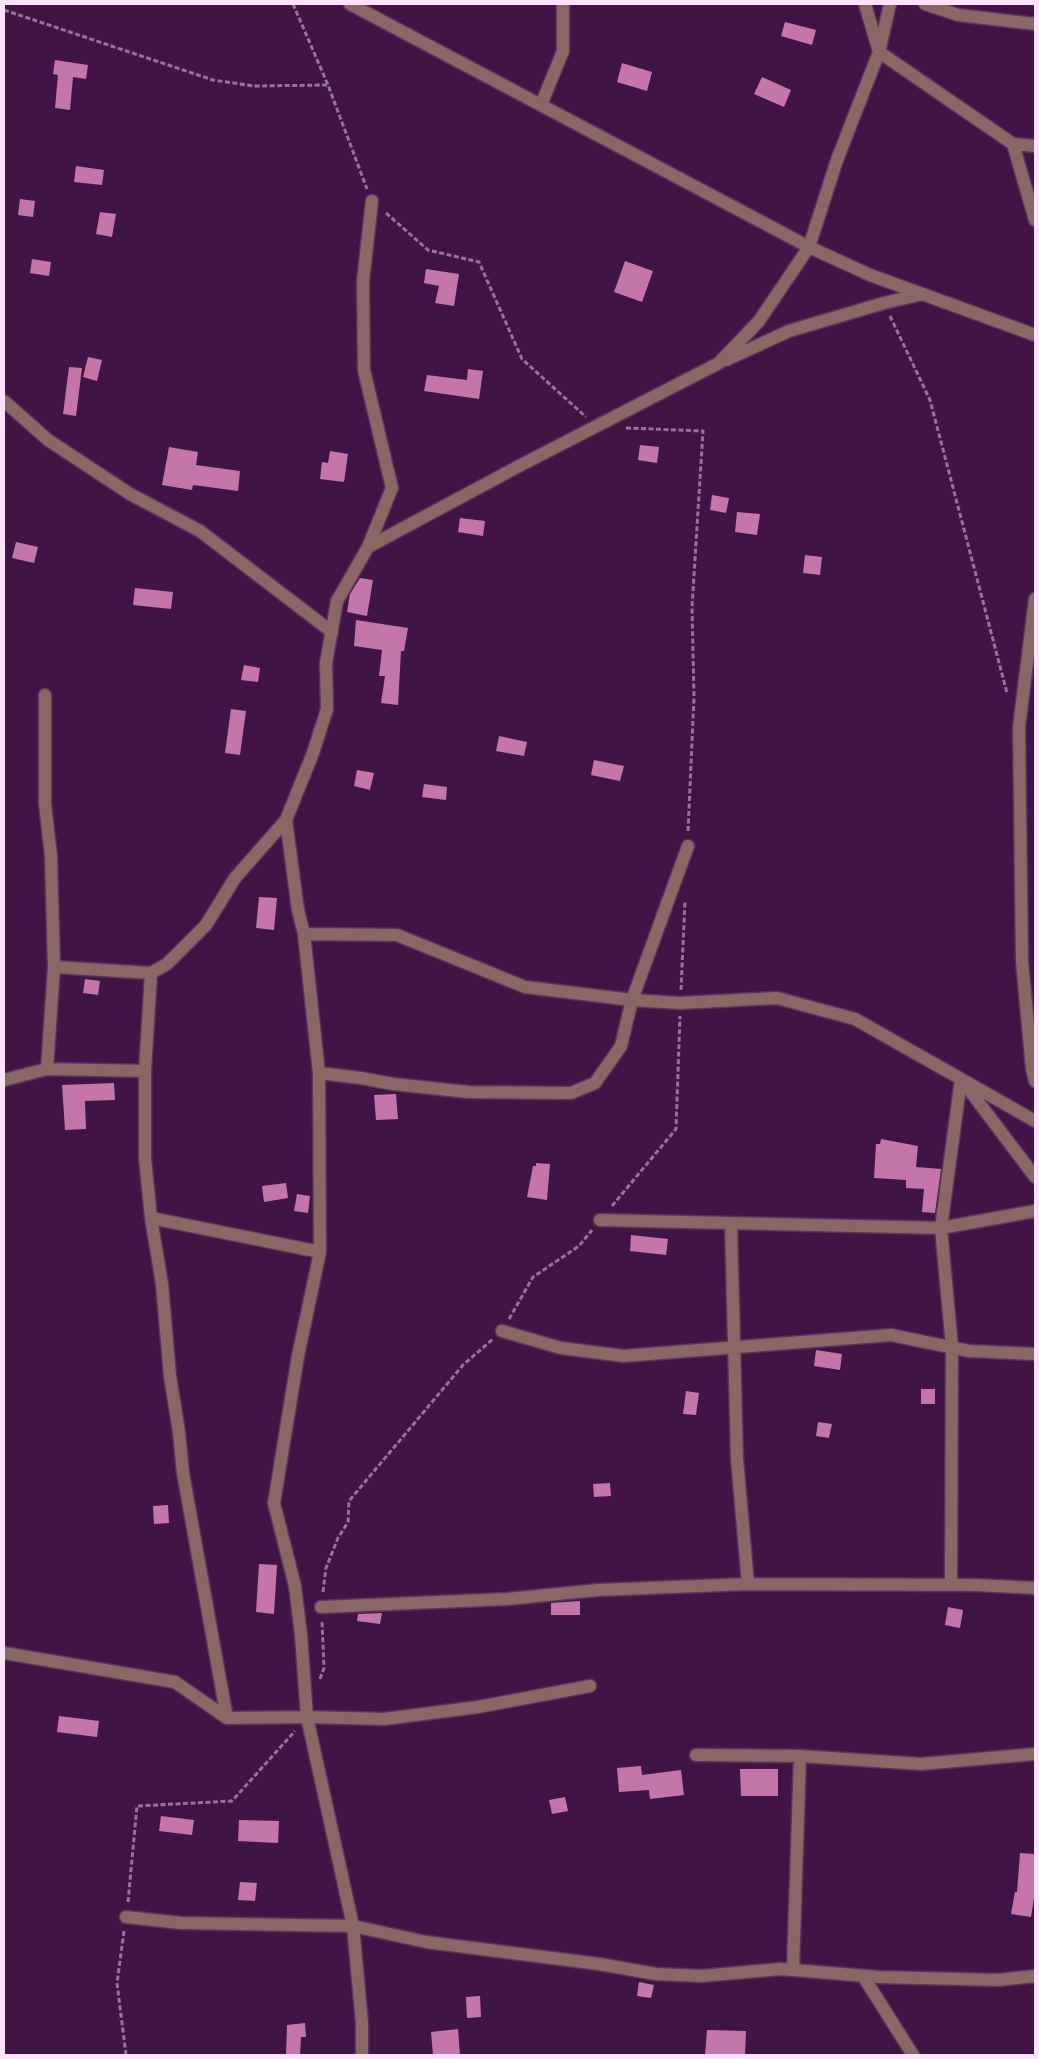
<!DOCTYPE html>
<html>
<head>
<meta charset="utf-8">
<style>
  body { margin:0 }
  #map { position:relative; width:1039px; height:2059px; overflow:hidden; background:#401546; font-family:Signika,sans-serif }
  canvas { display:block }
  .frame { position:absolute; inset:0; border:5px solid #f9e4fc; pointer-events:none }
</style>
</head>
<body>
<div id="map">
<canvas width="1039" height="2059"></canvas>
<div class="frame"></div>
</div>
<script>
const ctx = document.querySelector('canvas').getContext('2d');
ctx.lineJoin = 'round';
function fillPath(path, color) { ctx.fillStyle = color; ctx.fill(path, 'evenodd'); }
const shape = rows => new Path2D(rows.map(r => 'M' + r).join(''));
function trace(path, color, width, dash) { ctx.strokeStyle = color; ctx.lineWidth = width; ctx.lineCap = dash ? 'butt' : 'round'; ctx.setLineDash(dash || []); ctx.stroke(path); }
fillPath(shape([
  [785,22,816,30,812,45,781,36],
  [55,60,88,65,86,79,73,77,70,110,55,108,58,75,53,74],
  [622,63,652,72,647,91,617,82],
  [762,77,791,90,784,107,754,94],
  [76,166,104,170,102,185,74,182],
  [20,199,35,201,33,217,18,215],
  [100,212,116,214,112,237,96,234],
  [32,259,51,262,49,276,30,273],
  [625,261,653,271,642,302,614,292],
  [426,269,459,274,454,306,435,303,439,286,424,283],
  [88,357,102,360,97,381,83,377],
  [69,367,82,368,76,416,63,414],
  [468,369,483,371,479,399,424,391,427,375,467,380],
  [640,445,659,447,657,463,638,460],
  [169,447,198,452,196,465,240,471,238,491,193,485,192,490,162,485],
  [330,451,348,454,344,482,320,479,322,462,328,463],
  [712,495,729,498,726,513,710,510],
  [737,512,760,514,757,535,735,532],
  [460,518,485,521,483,536,458,532],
  [16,542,38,547,34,563,12,558],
  [805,555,822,557,820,575,803,573],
  [360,578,373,580,367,616,347,612,350,594],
  [135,588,173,592,171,609,133,605],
  [356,620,408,628,404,651,401,651,398,705,381,703,385,676,379,676,382,650,354,646],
  [244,665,260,668,258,682,241,680],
  [231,709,246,711,240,755,225,753],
  [499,736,527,742,524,756,496,751],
  [594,760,624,766,620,781,591,775],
  [357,770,374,773,370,790,354,786],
  [424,784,447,787,446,800,422,797],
  [259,897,277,898,274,930,256,928],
  [85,979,100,981,98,995,83,993],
  [114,1083,115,1100,85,1101,86,1129,65,1130,62,1085],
  [396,1094,398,1119,376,1120,374,1095],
  [881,1139,918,1146,916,1167,941,1169,935,1213,922,1212,924,1189,906,1188,906,1180,874,1178,876,1144,880,1144],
  [536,1163,550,1164,547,1200,527,1197,533,1166,536,1166],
  [286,1183,288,1198,264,1202,262,1186],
  [297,1194,310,1196,308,1213,294,1211],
  [631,1235,668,1239,666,1255,630,1251],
  [816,1350,842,1354,840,1370,814,1366],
  [921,1389,935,1389,935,1404,921,1404],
  [686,1391,699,1393,696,1415,683,1414],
  [818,1422,832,1424,829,1438,816,1436],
  [610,1483,611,1496,594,1497,593,1484],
  [168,1505,169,1523,154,1524,153,1506],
  [259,1564,277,1565,274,1614,256,1612],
  [580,1601,580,1615,551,1615,551,1603],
  [948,1607,963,1610,960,1628,945,1625],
  [382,1613,380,1624,357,1621,358,1614],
  [59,1716,99,1721,97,1737,57,1732],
  [641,1766,642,1775,681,1770,684,1795,650,1799,649,1790,619,1792,617,1768],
  [740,1769,778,1769,778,1796,741,1796],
  [565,1797,568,1811,552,1814,549,1800],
  [161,1816,194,1820,192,1835,159,1831],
  [239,1820,279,1821,278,1843,238,1841],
  [1020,1853,1035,1854,1035,1891,1031,1917,1011,1914,1015,1892,1017,1892],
  [240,1882,257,1883,255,1901,238,1900],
  [639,1982,654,1985,651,1998,637,1996],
  [480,1996,481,2017,467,2018,466,1997],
  [305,2023,306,2037,301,2037,300,2055,286,2055,287,2025],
  [458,2029,460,2055,433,2055,431,2032],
  [707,2030,746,2031,745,2055,705,2055]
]), '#c576a8');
const minor = shape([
  [350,4,809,247,870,275,1035,335],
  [865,4,879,52,1013,144,1035,220],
  [925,4,958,15,1035,24],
  [541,105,563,51,563,4],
  [1013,144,1035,146],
  [726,360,789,331,884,303,923,294],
  [4,401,48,440,130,494,200,531,332,632],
  [368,547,392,488,364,370,363,281,372,201],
  [1035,599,1019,727,1022,961,1032,1069,1035,1081],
  [45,695,45,804,51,856,54,967,47,1069],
  [286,820,298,910,304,934,319,1073],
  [304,934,397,935,525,987,632,1000,680,1003,777,998,855,1019,961,1079,1035,1177],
  [54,967,151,973,167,964,206,925,235,878,286,820,313,753,327,709,326,663,337,601,368,547,521,465,719,363,759,321,809,247,837,160,879,52,890,4],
  [151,973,145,1071,145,1158,151,1218,162,1284,170,1376,179,1432,183,1473,227,1718],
  [4,1080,47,1069,145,1071],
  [151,1218,320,1252],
  [600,1220,941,1228,1035,1211],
  [731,1224,737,1459,748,1584],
  [502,1331,561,1348,624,1356,891,1335,969,1351,1035,1354],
  [951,1585,952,1347,941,1228,961,1079,1035,1121],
  [321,1607,507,1599,598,1590,748,1584,976,1585,1035,1588],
  [4,1653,175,1682,227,1718,307,1717,353,1926,362,2023,362,2055],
  [590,1686,478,1707,384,1719,307,1717,301,1635,295,1586,274,1503,298,1356,320,1252,319,1073,361,1078,393,1084,468,1092,571,1093,595,1083,621,1046,632,1000,688,846],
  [696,1755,800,1756,921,1764,1035,1754],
  [126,1917,181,1923,353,1926,426,1942,599,1964,656,1974,701,1976,781,1969,879,1977,998,1980,1035,1976],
  [793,1969,800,1756],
  [863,1976,913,2055]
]);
trace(minor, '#5a325f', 15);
trace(shape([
  [293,4,328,85,367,189],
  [4,10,213,80,254,86,328,85],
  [386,213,428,250,479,262,522,359,586,417],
  [890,316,930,400,1007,693],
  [626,428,703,431,692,607,694,697,688,832],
  [681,990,685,901],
  [612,1206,676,1129,680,1016],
  [509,1319,533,1277,579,1246,592,1230],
  [323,1592,326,1568,338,1538,348,1522,349,1501,463,1365,493,1339],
  [320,1679,324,1668,322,1621],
  [128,1902,137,1806,232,1801,295,1731],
  [124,1931,117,1983,126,2055]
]), '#95749a', 3, [5, 2.5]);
trace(minor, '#896765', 12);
</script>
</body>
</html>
